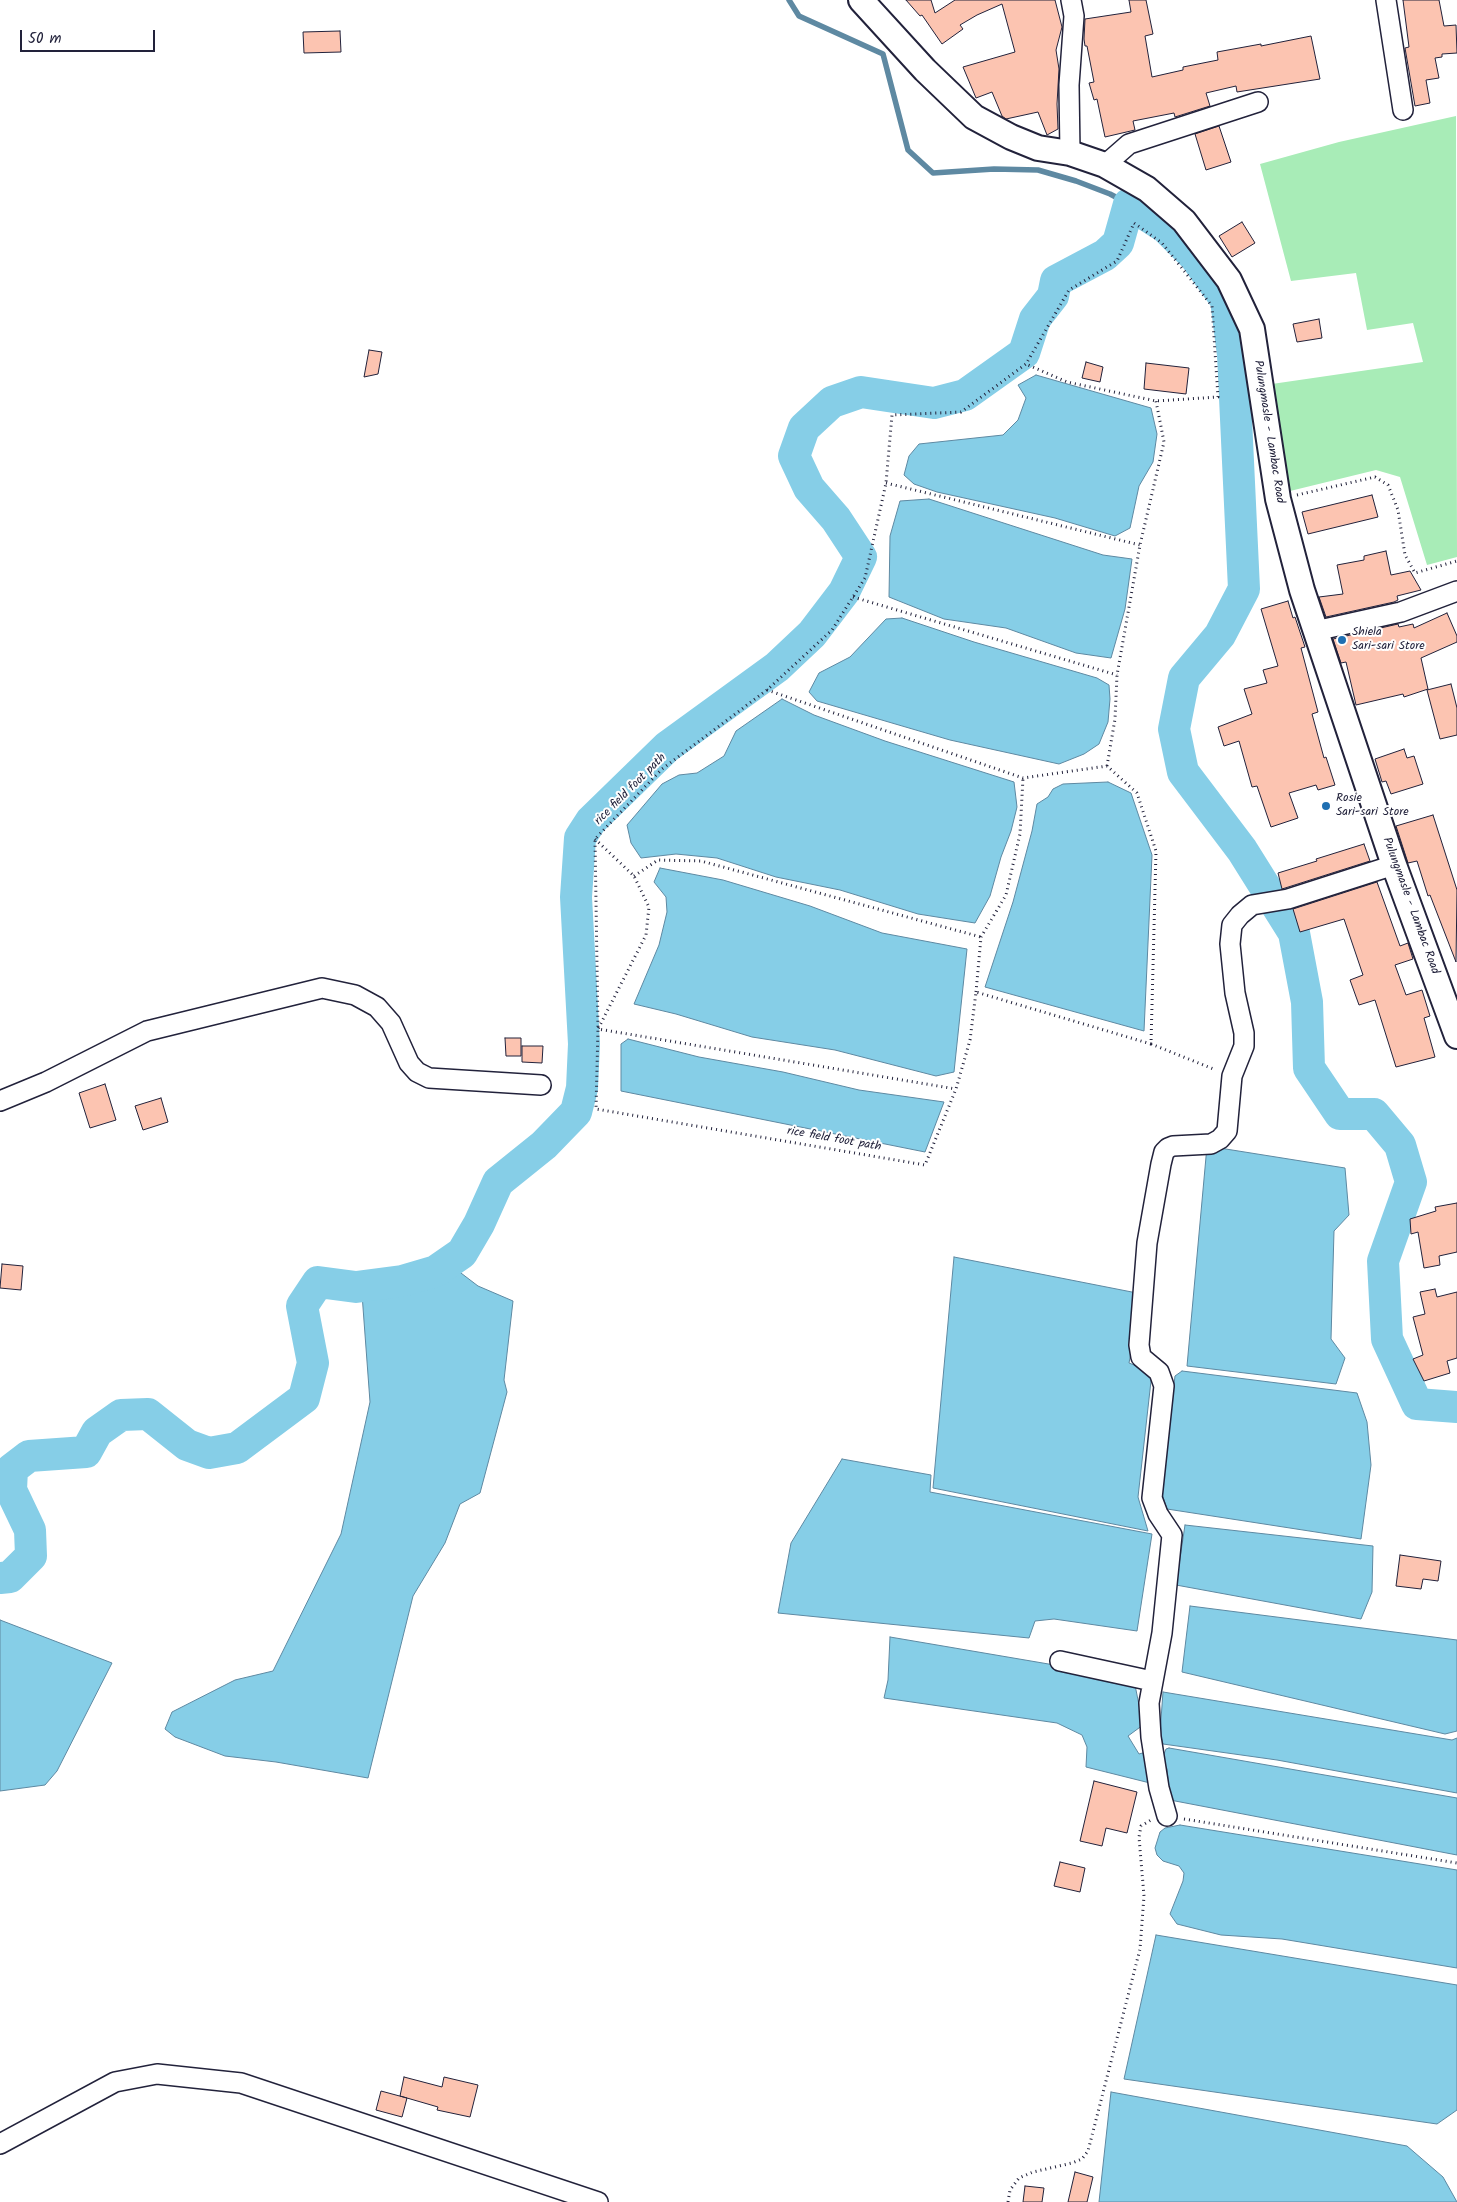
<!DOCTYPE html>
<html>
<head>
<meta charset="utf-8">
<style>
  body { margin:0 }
  #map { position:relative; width:1457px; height:2202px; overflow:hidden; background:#fff; font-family:Kalam,sans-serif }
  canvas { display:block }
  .scale { position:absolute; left:20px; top:30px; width:135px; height:22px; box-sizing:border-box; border:2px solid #22223b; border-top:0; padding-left:6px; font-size:15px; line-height:18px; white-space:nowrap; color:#22223b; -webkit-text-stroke:4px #fff; paint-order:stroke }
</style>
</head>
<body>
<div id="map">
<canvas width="1457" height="2202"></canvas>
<div class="scale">50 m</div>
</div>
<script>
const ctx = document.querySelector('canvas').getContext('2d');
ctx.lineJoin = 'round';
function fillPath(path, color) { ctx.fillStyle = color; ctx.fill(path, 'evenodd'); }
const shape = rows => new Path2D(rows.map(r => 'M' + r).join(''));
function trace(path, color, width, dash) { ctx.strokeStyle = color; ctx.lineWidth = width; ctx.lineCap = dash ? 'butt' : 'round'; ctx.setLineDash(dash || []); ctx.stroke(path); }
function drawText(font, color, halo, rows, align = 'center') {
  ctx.font = font + ' Kalam,sans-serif'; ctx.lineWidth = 4; ctx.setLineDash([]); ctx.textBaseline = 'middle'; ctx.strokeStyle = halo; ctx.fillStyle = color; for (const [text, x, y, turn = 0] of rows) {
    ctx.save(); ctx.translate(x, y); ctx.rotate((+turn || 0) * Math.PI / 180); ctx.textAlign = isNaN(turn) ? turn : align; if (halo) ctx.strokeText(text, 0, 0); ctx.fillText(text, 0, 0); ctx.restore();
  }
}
fillPath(shape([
  [1456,116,1457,557,1427,565,1400,477,1376,470,1286,492,1265,385,1423,362,1413,323,1367,330,1356,273,1291,281,1260,164,1339,142]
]), '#a8ecb7');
const water = shape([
  [1036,375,1151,408,1157,434,1153,462,1139,486,1130,528,1115,536,1055,518,937,492,914,484,904,475,909,456,919,444,1003,435,1018,420,1026,398,1018,385,1036,375],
  [929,499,1103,555,1132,559,1125,609,1111,658,1076,653,1006,628,944,619,889,597,890,536,900,501,929,499],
  [902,618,974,642,1097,678,1109,685,1110,699,1108,722,1099,744,1084,754,1059,764,950,740,909,728,817,701,809,692,819,673,850,657,886,619,902,618],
  [782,699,814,715,885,741,1014,782,1017,807,1011,831,1001,857,990,896,975,923,918,914,840,890,776,877,717,858,676,854,641,858,631,843,627,825,662,784,679,775,697,773,724,756,736,731,782,699],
  [1108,782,1131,793,1152,855,1144,1031,985,987,1013,902,1032,831,1037,804,1048,797,1053,789,1063,784,1108,782],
  [660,868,723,880,810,906,882,933,967,949,954,1072,936,1076,835,1050,752,1037,676,1014,634,1004,659,945,667,912,666,897,654,882,660,868],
  [628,1039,699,1057,783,1072,859,1090,944,1102,925,1152,621,1091,621,1044,628,1039],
  [1207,1146,1345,1168,1349,1215,1334,1231,1331,1339,1345,1358,1336,1384,1187,1366,1207,1146],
  [954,1257,1142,1294,1129,1363,1152,1372,1138,1497,1148,1531,933,1488,954,1257],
  [457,1270,478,1286,513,1301,504,1380,507,1392,480,1493,460,1504,445,1543,413,1596,368,1778,276,1762,225,1756,175,1737,165,1729,172,1712,235,1680,273,1671,341,1534,370,1402,362,1294,425,1284,457,1270],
  [1182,1371,1357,1393,1367,1422,1371,1465,1361,1539,1167,1509,1161,1491,1175,1376,1182,1371],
  [842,1459,931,1475,930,1492,1152,1534,1137,1631,1054,1619,1035,1621,1029,1638,778,1613,791,1543,842,1459],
  [1185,1525,1373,1546,1372,1592,1361,1619,1176,1585,1185,1525],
  [1190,1606,1457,1640,1457,1731,1445,1734,1182,1672,1190,1606],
  [0,1620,112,1663,57,1771,45,1785,0,1791,0,1620],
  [890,1637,1072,1668,1135,1685,1143,1725,1128,1736,1139,1754,1146,1752,1150,1783,1086,1767,1087,1747,1082,1735,1057,1723,884,1698,888,1680,890,1637],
  [1163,1692,1452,1740,1457,1738,1457,1793,1277,1760,1163,1744,1160,1733,1163,1692],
  [1169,1748,1457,1798,1457,1855,1170,1800,1167,1769,1162,1759,1166,1749,1169,1748],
  [1180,1825,1457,1870,1457,1968,1282,1939,1221,1935,1177,1924,1170,1914,1183,1881,1184,1873,1179,1866,1163,1861,1157,1855,1155,1848,1160,1832,1165,1828,1180,1825],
  [1156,1935,1457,1985,1457,2110,1437,2124,1124,2079,1156,1935],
  [1111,2092,1407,2146,1443,2177,1457,2202,1099,2202,1111,2092]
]);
fillPath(water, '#86cee7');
trace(water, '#5e89a2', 1);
trace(shape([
  [789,0,799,16,883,54,908,150,933,173,994,169,1038,170,1076,181,1110,194,1129,204]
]), '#5e89a2', 5.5);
trace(shape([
  [0,1578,10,1577,31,1556,30,1530,11,1490,12,1469,29,1456,86,1452,97,1432,121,1415,148,1414,187,1445,209,1453,237,1448,304,1398,313,1363,302,1306,318,1282,356,1287,402,1281,436,1271,462,1253,479,1224,498,1182,544,1145,576,1112,582,1088,584,1044,576,897,580,838,591,821,667,747,777,667,812,634,844,592,861,557,836,519,809,488,794,456,804,428,832,402,861,392,934,403,965,395,1024,353,1035,319,1053,296,1056,281,1105,255,1118,243,1129,204,1165,227,1195,257,1226,300,1233,355,1244,589,1220,635,1184,678,1174,729,1183,772,1242,850,1294,933,1307,1002,1309,1068,1340,1114,1374,1114,1400,1145,1411,1182,1383,1261,1387,1339,1417,1404,1457,1407]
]), '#86cee7', 32);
const building = shape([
  [906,0,931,0,935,13,955,0,1055,0,1062,27,1056,50,1059,69,1057,104,1058,129,1047,135,1038,112,1006,119,1002,116,992,92,976,98,963,67,1015,52,1002,4,977,15,960,25,963,29,942,44,922,15,920,16,906,0],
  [1129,0,1146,0,1153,34,1145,36,1152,77,1183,70,1183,67,1218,60,1217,52,1261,44,1261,46,1311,36,1320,79,1237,92,1236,86,1206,93,1210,106,1175,117,1174,113,1133,121,1135,130,1105,137,1097,99,1094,100,1089,83,1094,82,1087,46,1085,46,1084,39,1085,19,1131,12,1129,0],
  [1403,0,1439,0,1444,26,1456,25,1457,53,1442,54,1442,57,1435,58,1439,78,1426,80,1430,103,1415,106,1405,48,1409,47,1403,0],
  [340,31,341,52,304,53,303,32,340,31],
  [1219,126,1231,162,1206,170,1195,134,1219,126],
  [1242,222,1255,243,1232,257,1219,236,1242,222],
  [1319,319,1322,338,1297,342,1293,324,1319,319],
  [369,350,382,352,378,374,364,377,369,350],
  [1086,362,1103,367,1100,382,1082,378,1086,362],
  [1146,363,1189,368,1186,394,1144,389,1146,363],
  [1372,495,1378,517,1308,534,1302,512,1372,495],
  [1386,551,1391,575,1410,571,1421,590,1397,596,1398,600,1394,602,1326,617,1319,597,1343,594,1337,565,1364,560,1364,556,1386,551],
  [1288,601,1293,618,1295,617,1305,647,1301,648,1318,712,1312,714,1324,758,1326,757,1335,785,1318,790,1316,785,1289,793,1298,818,1271,827,1257,786,1252,787,1239,741,1224,746,1218,727,1252,714,1244,689,1267,683,1263,670,1278,666,1261,609,1288,601],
  [1447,613,1457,636,1457,642,1421,658,1428,689,1404,697,1403,694,1356,705,1346,662,1341,663,1333,639,1398,624,1399,627,1413,624,1414,628,1447,613],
  [1451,684,1457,708,1457,735,1440,739,1427,690,1451,684],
  [1404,749,1407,758,1414,756,1423,784,1391,794,1386,781,1382,782,1375,759,1404,749],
  [1433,815,1457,890,1456,962,1430,895,1428,896,1417,861,1408,863,1396,826,1433,815],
  [1364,844,1370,861,1282,889,1278,873,1317,861,1316,859,1364,844],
  [1377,882,1400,946,1408,943,1413,959,1395,965,1406,995,1422,990,1430,1016,1424,1018,1435,1057,1396,1067,1375,1000,1359,1005,1350,980,1363,975,1344,919,1300,932,1293,909,1377,882],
  [505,1038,521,1038,521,1056,506,1056,505,1038],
  [522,1046,543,1046,542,1063,522,1062,522,1046],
  [105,1084,116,1120,90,1128,79,1093,105,1084],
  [161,1098,168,1122,143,1130,135,1106,161,1098],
  [1457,1203,1457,1252,1439,1256,1440,1265,1424,1268,1418,1232,1411,1234,1410,1219,1436,1211,1435,1207,1457,1203],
  [2,1264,23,1266,21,1290,0,1288,2,1264],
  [1435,1289,1437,1297,1457,1292,1457,1358,1447,1361,1450,1373,1424,1381,1413,1359,1423,1355,1413,1317,1425,1314,1420,1292,1435,1289],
  [1400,1555,1441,1561,1438,1581,1423,1579,1421,1589,1396,1586,1400,1555],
  [1094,1781,1137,1792,1127,1833,1106,1828,1102,1846,1080,1841,1094,1781],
  [1060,1862,1085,1868,1080,1892,1054,1886,1060,1862],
  [404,2077,442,2087,444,2077,478,2085,470,2117,437,2110,438,2107,407,2098,402,2117,376,2110,381,2091,407,2098,400,2096,404,2077],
  [1075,2172,1093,2177,1087,2202,1068,2202,1075,2172],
  [1025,2186,1044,2188,1042,2202,1023,2202,1025,2186]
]);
fillPath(building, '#fcc4b1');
trace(building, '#22223b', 1);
const minor = shape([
  [1386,0,1403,110],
  [1070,153,1069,85,1074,16,1071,0],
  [1105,165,1129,144,1258,102],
  [1315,631,1401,612,1457,591],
  [0,1101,46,1082,147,1031,322,988,355,995,377,1007,391,1023,409,1063,417,1072,429,1078,541,1085],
  [1060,1661,1152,1681],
  [1167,1816,1159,1788,1151,1737,1149,1703,1162,1633,1172,1535,1158,1514,1152,1498,1164,1386,1159,1372,1141,1357,1139,1345,1147,1243,1161,1164,1164,1152,1168,1148,1173,1146,1211,1144,1220,1139,1227,1131,1232,1076,1244,1046,1244,1033,1235,993,1230,944,1232,925,1240,915,1252,905,1288,899,1394,865],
  [0,2144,115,2082,157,2074,241,2083,598,2202]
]);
const tertiary = shape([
  [861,0,925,70,974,117,1011,137,1038,148,1070,153,1105,165,1147,189,1184,221,1229,280,1252,329,1278,499,1302,590,1394,865,1457,1036]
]);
trace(minor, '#22223b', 22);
trace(tertiary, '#22223b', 28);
trace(shape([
  [886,483,1140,545],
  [1297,495,1375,477,1388,485,1398,510,1405,555,1415,573,1457,561],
  [853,597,1117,675],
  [767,690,1023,778,1107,766,1137,793,1156,851,1151,1044,976,992,970,1040,956,1089,925,1165,596,1109,598,1029,595,839,662,769,767,690,832,630,865,578,886,483,892,415,961,412,1026,364,1069,290,1117,261,1134,223,1162,243,1212,306,1218,397,1156,401,1067,382,1026,364],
  [1107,766,1115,719,1117,675,1140,545,1164,442,1156,401],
  [595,839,634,876,649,907,646,935,598,1029,956,1089],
  [634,876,658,860,701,861,981,937],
  [976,992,981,937,1006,895,1020,834,1023,778],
  [1151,1044,1216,1070],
  [1184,1819,1457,1863],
  [1008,2202,1010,2190,1019,2178,1033,2172,1072,2163,1082,2159,1088,2151,1140,1949,1144,1896,1139,1837,1141,1826,1151,1820]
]), '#22223b', 3, [1, 4]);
trace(minor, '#fff', 19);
trace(tertiary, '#fff', 24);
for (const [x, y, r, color] of [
  [1342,640,5,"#1f6fb2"],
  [1326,806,5,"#1f6fb2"]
]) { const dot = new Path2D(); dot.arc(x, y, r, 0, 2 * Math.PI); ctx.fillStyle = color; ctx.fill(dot); trace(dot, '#fff', 2); }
drawText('12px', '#22223b', '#fff', [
  ["Pulungmasle - Lambac Road",1268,432,81],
  ["rice field foot path",631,790,-45],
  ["Pulungmasle - Lambac Road",1410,906,70],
  ["rice field foot path",834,1140,10]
]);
drawText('12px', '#22223b', '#fff', [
  ["Shiela",1352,633],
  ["Sari-sari Store",1352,647],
  ["Rosie",1336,799],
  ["Sari-sari Store",1336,813]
], 'left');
</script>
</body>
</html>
